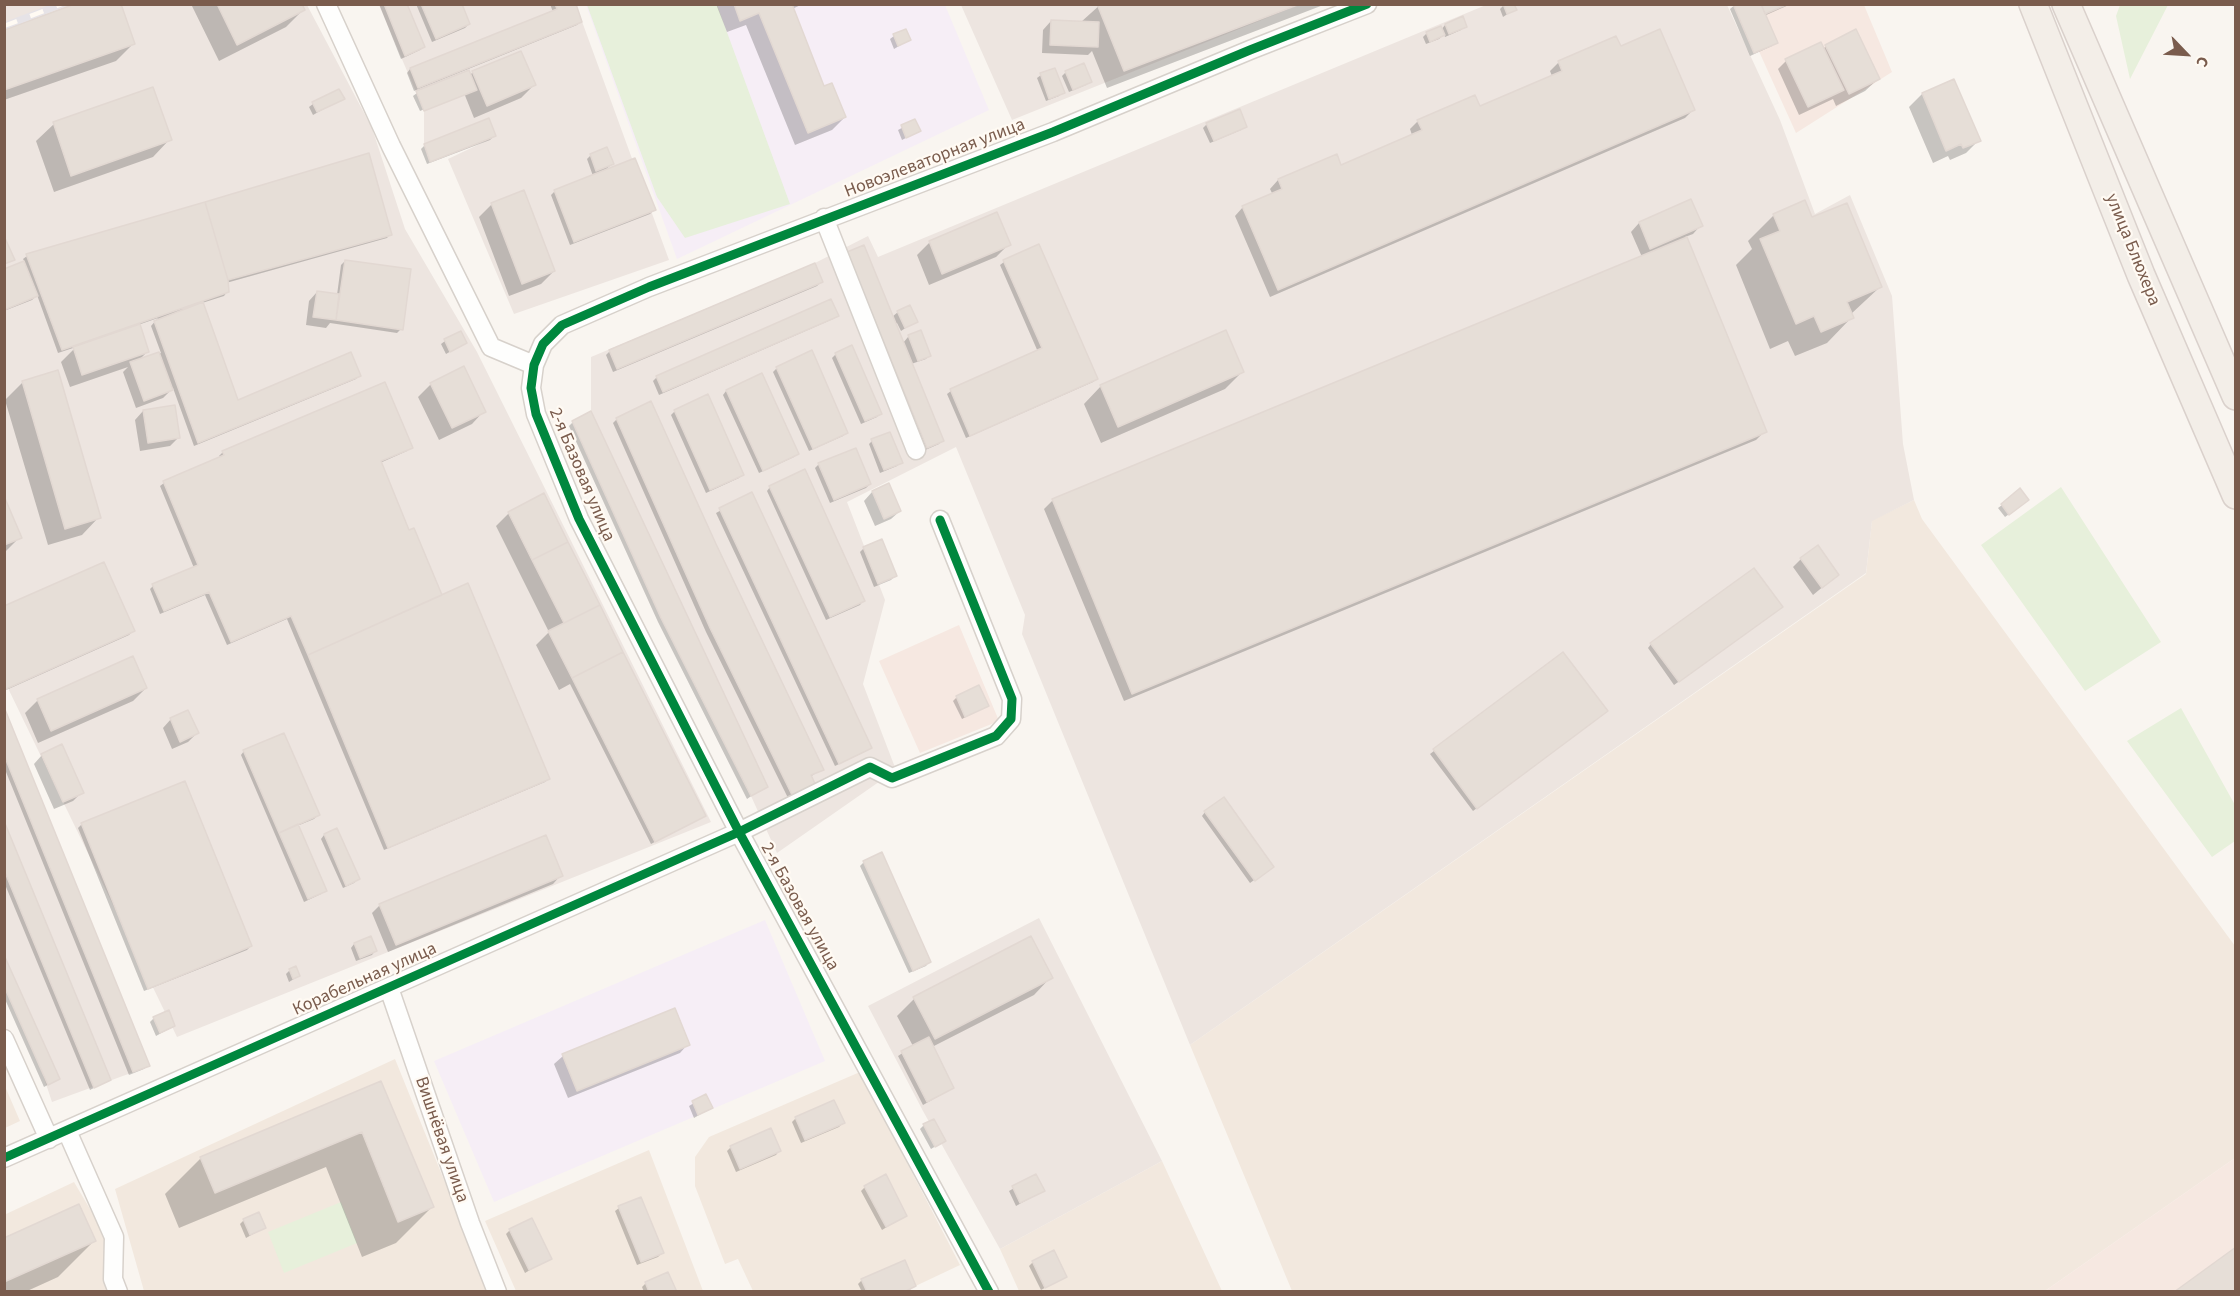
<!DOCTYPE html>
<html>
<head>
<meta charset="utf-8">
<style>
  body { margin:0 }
  #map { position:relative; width:2240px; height:1296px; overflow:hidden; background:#f9f5f0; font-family:"Source Sans 3",sans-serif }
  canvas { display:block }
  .frame { position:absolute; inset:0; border:6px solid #7a5c4d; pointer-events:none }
  .north { position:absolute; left:2156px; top:24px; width:60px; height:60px; -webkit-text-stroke:4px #fffaf3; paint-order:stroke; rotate:115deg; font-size:16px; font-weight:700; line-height:24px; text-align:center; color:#7a5c4d }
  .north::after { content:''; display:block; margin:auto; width:21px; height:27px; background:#7a5c4d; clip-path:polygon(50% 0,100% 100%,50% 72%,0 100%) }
</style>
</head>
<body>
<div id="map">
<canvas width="2240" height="1296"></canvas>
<div class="frame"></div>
<div class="north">С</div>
</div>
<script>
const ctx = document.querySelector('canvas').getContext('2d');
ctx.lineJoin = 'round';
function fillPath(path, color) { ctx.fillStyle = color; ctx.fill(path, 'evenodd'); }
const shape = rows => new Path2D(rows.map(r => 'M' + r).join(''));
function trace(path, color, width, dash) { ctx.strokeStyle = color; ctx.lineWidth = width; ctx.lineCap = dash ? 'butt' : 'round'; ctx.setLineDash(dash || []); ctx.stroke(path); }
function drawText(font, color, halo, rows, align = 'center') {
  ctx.font = font + ' "Source Sans 3",sans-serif'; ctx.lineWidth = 4.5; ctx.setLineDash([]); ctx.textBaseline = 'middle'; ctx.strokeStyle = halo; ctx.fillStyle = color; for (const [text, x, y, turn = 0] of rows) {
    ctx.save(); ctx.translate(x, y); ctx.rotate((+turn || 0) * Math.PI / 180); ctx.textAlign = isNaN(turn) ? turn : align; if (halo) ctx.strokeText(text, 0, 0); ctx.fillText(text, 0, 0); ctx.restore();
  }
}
fillPath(shape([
  [1914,500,1922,519,2235,946,2235,1158,2045,1291,1292,1291,1190,1045,1866,574,1872,520],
  [395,1059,489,1291,144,1291,115,1189],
  [860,1072,960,1265,905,1291,753,1291,738,1259,725,1264,695,1186,695,1157,709,1137],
  [4,1084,20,1121,5,1128,4,1128],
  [649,1150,703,1291,516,1291,485,1221],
  [1162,1161,1222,1291,1019,1291,1000,1249],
  [74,1182,109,1241,111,1291,5,1291,4,1215]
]), '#f2e8de');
fillPath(shape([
  [1738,5,1864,5,1892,72,1796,133],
  [959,625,999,721,920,753,879,661],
  [2235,1158,2235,1291,2045,1291]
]), '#f6e8e1');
fillPath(shape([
  [5,5,307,5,372,128,405,229,477,352,711,822,177,1037,5,682],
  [379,5,576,5,669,260,514,314,448,159,486,141,430,162,424,144,424,111],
  [961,5,1299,5,1012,120],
  [1486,5,1727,5,1780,120,1815,214,1850,195,1892,296,1903,444,1914,500,1872,521,1866,573,1190,1045,1022,634,1025,615,956,447,847,502,885,600,863,684,896,770,777,853,751,796,661,618,591,411,591,357,815,263,868,236,878,257],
  [4,707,150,1066,52,1102,5,961],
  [1039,918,1162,1161,1000,1249,923,1111,868,1006]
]), '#ede5e0');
fillPath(shape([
  [586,5,945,5,989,110,677,259],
  [765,920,825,1061,494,1202,434,1061]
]), '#f6eef6');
fillPath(shape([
  [587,5,717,5,790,204,685,238,657,197],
  [2120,5,2168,5,2130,79,2116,16],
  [2061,487,2161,642,2085,691,1981,545],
  [2181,708,2235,805,2235,841,2212,857,2127,741],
  [341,1202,357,1243,284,1273,268,1232]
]), '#e7f0db');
fillPath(shape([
  [191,4,300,4,303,10,286,27,219,61],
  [379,4,406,4,424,47,420,50,401,59],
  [416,4,460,4,469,24,465,28,432,42],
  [550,4,575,4,581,21,577,25,414,91,407,73,410,69,553,12],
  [716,4,803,4,792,9,824,88,845,117,832,130,795,145,746,25,727,32],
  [1101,4,1326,4,1107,88,1092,51,1088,55,1042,53,1043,30,1051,21,1081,22],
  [1505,4,1515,9,1503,17,1500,9],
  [1736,4,1791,4,1764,16,1776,42,1772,46,1750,56,1730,9],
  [1462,18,1465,26,1461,30,1445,37,1444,34,1439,39,1426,44,1423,37,1427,33,1441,30,1445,25],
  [4,31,134,43,116,61,4,100],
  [894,36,909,40,894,49,890,39],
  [1616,38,1620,48,1693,110,1685,118,1270,297,1235,216,1243,207,1273,195,1270,189,1278,180,1336,156,1340,166,1412,135,1410,129,1418,121,1479,108,1552,76,1550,71,1559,62],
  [1826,46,1878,79,1865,91,1836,106,1833,99,1799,115,1778,69,1786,61,1823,49],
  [473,72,534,85,521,98,474,118,464,93,420,111,413,96,417,93,469,76],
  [1066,72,1090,81,1086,85,1069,92,1062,76],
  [1041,75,1063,92,1059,96,1046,101,1037,78],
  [1954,81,1979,140,1966,153,1950,160,1948,156,1933,163,1909,107,1922,94],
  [152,88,170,139,153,157,54,192,36,141,54,124],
  [343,98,313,115,309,107,313,104],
  [915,121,919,131,902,140,898,130],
  [1207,124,1245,126,1241,130,1210,143,1203,128],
  [494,136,490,140,427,164,421,149,425,145],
  [591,155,612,164,603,172,654,210,650,214,570,245,551,195,554,192,593,176,587,159],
  [1690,201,1701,225,1693,234,1685,237,1765,431,1756,440,1124,701,1044,509,1053,500,1642,257,1631,232,1639,223],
  [492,204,554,271,541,284,509,296,479,217],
  [1774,215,1811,219,1880,287,1851,314,1852,317,1827,343,1795,356,1788,341,1770,349,1736,265,1752,249,1748,241],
  [390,234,387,238,226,283,227,292,224,296,202,303,237,402,359,375,356,379,194,446,173,388,163,398,136,408,123,372,128,367,70,387,61,362,76,347,58,353,37,295,32,300,4,311,4,271,25,262,23,259,27,256],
  [158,318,151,326,161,353,138,361,147,352,138,325],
  [930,242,1009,244,996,257,929,285,917,255],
  [848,253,892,317,898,312,916,321,901,331,897,323,895,324,903,343,908,337,920,332,929,355,926,359,911,364,942,440,939,444,923,451],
  [345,261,401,329,397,333,330,323,326,328,306,325,309,301,317,292,337,295,341,265],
  [1004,262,1097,379,1093,382,966,438,947,394,951,391,1038,352,1000,265],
  [821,282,817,286,613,372,606,355,610,351],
  [837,316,833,319,659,395,653,381,657,377],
  [445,341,465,343,446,354,441,344],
  [836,354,880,413,877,417,861,424,832,358],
  [777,368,847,432,843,436,809,451,773,372],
  [1242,372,1225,389,1101,443,1084,404,1101,386],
  [23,382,99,517,82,535,48,545,5,400],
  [431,384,484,411,472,424,439,440,418,397],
  [726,391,797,454,794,457,759,473,723,395],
  [143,411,179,437,170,446,140,451,135,420],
  [675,411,742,474,739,478,706,493,671,415],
  [617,419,715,545,822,769,810,777,790,802,706,632,613,423],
  [573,422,766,786,747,799,658,622,569,426],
  [872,441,901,462,897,466,880,473,869,444],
  [411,447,407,451,380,463,409,532,441,597,549,778,545,782,384,850,287,619,227,645,205,595,160,614,150,589,153,586,194,568,160,486,164,483,220,459,219,456,223,452],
  [819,464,870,484,866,488,830,503,815,468],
  [888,485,900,511,891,519,875,526,864,501,872,492],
  [770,487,863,601,860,605,826,620,767,491],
  [751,494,870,748,866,751,835,766,716,513],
  [543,495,704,816,651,844,570,684,559,690,536,645,549,632,496,526,509,513],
  [4,500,20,537,4,553],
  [2023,504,2005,517,1998,508,2002,505],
  [864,548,895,576,891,580,874,587,860,552],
  [1801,559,1837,575,1813,595,1793,567],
  [4,608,133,631,129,635,4,691],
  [1777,611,1674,685,1648,648,1651,644],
  [1563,654,1602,715,1473,811,1430,754],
  [146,688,133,701,38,743,25,713,38,700],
  [957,697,987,706,962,719,953,701],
  [4,711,148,1065,144,1069,129,1075,4,767],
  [171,719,197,733,188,742,172,749,163,728],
  [244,751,318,815,314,819,297,826,325,891,321,894,304,902,241,755],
  [42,755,82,792,73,801,54,809,34,764],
  [1205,812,1268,870,1250,883,1202,816],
  [82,824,251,946,247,950,144,991,78,828],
  [4,825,109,1080,90,1090,4,882],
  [324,835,358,879,354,883,343,888,321,839],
  [864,862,929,962,926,966,909,973,860,866],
  [561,875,553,884,388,952,372,913,380,905],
  [370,938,375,951,372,955,356,961,351,948,354,944],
  [4,959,58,1079,44,1087,4,997],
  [290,970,299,976,289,982,286,974],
  [1051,977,1034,995,932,1047,953,1088,923,1105,898,1056,913,1046,897,1016,914,999],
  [674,1010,688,1044,680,1053,568,1098,554,1064,563,1056],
  [154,1018,174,1026,156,1036,150,1022],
  [381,1083,432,1207,396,1243,362,1257,326,1167,179,1228,165,1194,201,1158],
  [706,1096,711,1108,694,1118,689,1106],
  [796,1118,843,1123,839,1127,801,1143,792,1122],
  [924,1125,944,1141,931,1149,920,1129],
  [731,1147,779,1151,776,1155,736,1172,727,1151],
  [1035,1176,1043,1191,1016,1206,1009,1191],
  [865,1187,905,1216,882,1230,861,1191],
  [619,1208,662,1253,658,1257,637,1265,615,1211],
  [244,1220,264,1228,246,1238,240,1224],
  [510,1230,550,1258,525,1273,506,1234],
  [4,1239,94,1241,58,1277,25,1292,4,1292],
  [1033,1262,1066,1276,1041,1290,1029,1266],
  [862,1280,915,1286,907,1292,862,1292,858,1284],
  [646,1283,675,1292,644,1292,642,1287]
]), '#0003');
const building = shape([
  [75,4,121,4,135,44,4,90,4,30,75,4],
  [217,4,302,4,305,10,237,45,217,4],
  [384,4,407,4,425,47,405,56,384,4],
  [421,4,462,4,470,24,436,39,421,4],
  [555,4,576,4,582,22,418,88,410,68,557,9,555,4],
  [734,4,792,4,824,86,832,83,846,117,808,133,759,13,740,21,734,4],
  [1097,4,1300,4,1124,71,1097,4],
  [1503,4,1514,4,1517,10,1507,14,1503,4],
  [1733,4,1761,4,1778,43,1754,53,1733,4],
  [1761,4,1788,4,1765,14,1761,4],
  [1463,16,1467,27,1449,34,1445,24,1463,16],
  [1051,20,1099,22,1098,47,1050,45,1051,20],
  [1441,26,1445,35,1430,42,1426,32,1441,26],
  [906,29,911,40,898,46,893,34,906,29],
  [1660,29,1695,110,1278,290,1242,206,1282,189,1278,179,1337,154,1341,165,1422,130,1417,120,1475,95,1480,106,1562,71,1558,61,1616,36,1621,46,1660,29],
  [1856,29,1880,79,1849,94,1825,45,1856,29],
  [1821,42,1844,90,1808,107,1785,59,1821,42],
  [521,51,536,85,487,106,472,71,521,51],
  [1084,63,1092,82,1073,90,1065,71,1084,63],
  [1055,68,1065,93,1049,99,1040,73,1055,68],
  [469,70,477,90,424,111,416,91,469,70],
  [1954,79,1981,141,1963,148,1961,144,1946,151,1922,93,1954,79],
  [153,87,172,140,71,176,53,122,153,87],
  [339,89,345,99,317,112,312,102,339,89],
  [1240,109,1247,127,1214,141,1206,123,1240,109],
  [489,118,496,136,430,162,424,144,489,118],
  [915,119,921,131,906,138,901,125,915,119],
  [607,147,614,164,596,171,590,154,607,147],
  [369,153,392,235,228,280,205,202,369,153],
  [635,158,656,210,574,242,554,190,635,158],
  [524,190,555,271,522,284,491,203,524,190],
  [1691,199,1703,226,1650,249,1639,222,1691,199],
  [1805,200,1812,217,1847,203,1882,287,1847,302,1854,318,1821,332,1814,316,1796,324,1760,239,1780,231,1773,214,1805,200],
  [205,202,228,280,229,292,62,350,26,254,205,202],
  [997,212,1011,245,942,274,929,241,997,212],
  [4,236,15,260,4,264,4,236],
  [1687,237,1767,432,1132,694,1052,499,1687,237],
  [1039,244,1098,379,970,436,950,389,1042,348,1003,260,1039,244],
  [864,245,944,441,927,448,847,252,864,245],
  [345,260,411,269,403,330,336,320,345,260],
  [24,261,38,296,4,310,4,269,24,261],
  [815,263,823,282,617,369,609,350,815,263],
  [317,291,339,294,336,320,313,317,317,291],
  [831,299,839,316,663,392,656,376,831,299],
  [203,302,238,400,351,352,361,376,198,443,154,321,203,302],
  [910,305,918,322,905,328,897,311,910,305],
  [140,324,149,352,82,375,73,347,140,324],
  [921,330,931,356,918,361,908,335,921,330],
  [1226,330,1244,372,1118,427,1100,385,1226,330],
  [461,331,467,343,450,352,444,339,461,331],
  [852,345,882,414,865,421,835,353,852,345],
  [812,350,848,433,813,449,776,367,812,350],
  [159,352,173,390,144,401,130,362,159,352],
  [464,366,486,412,452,428,430,383,464,366],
  [58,370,101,518,65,529,22,381,58,370],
  [762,373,799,454,763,471,726,390,762,373],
  [385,382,413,448,381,461,409,530,414,528,442,595,308,655,291,616,231,642,209,592,164,611,152,584,198,565,163,481,224,455,222,451,385,382],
  [708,394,744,475,710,490,674,410,708,394],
  [651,401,716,544,824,770,811,775,817,788,794,799,710,628,616,418,651,401],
  [175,405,180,438,148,443,143,410,175,405],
  [591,411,768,787,751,796,661,618,572,421,591,411],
  [890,432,903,463,884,470,871,439,890,432],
  [856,448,871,484,834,500,818,463,856,448],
  [805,469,865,601,830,617,769,486,805,469],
  [889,483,901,511,884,519,872,491,889,483],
  [2020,488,2029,500,2009,515,2001,504,2020,488],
  [752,492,872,748,839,764,719,508,752,492],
  [544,493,568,542,532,560,508,512,544,493],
  [4,496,22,538,4,545,4,496],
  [882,539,897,576,878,584,863,547,882,539],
  [568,542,600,605,564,623,532,560,568,542],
  [1818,545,1839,575,1822,588,1800,558,1818,545],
  [104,562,135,631,6,689,4,686,4,606,104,562],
  [1754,568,1783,607,1679,682,1650,643,1754,568],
  [468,583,550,779,388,848,308,655,468,583],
  [600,605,623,652,572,678,548,631,600,605],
  [623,652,706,816,655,842,572,678,623,652],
  [1563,652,1608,711,1477,809,1433,749,1563,652],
  [133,656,147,688,51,731,37,699,133,656],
  [979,685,989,706,965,717,956,696,979,685],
  [4,707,150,1066,133,1072,4,755,4,707],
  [188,710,199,733,180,742,170,718,188,710],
  [284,733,320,815,279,833,243,750,284,733],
  [62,744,84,793,63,802,41,754,62,744],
  [185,781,252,946,148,989,81,823,185,781],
  [1224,797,1274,867,1255,881,1204,811,1224,797],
  [4,821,111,1080,94,1088,4,870,4,821],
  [298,824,327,891,308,899,279,833,298,824],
  [337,828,360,879,346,886,324,834,337,828],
  [546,835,563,876,396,945,379,904,546,835],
  [882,852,931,962,913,971,863,861,882,852],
  [371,936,377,951,360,958,354,943,371,936],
  [1031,936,1053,978,935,1039,913,997,1031,936],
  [4,955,60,1079,48,1085,4,986,4,955],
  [296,966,300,976,293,979,289,969,296,966],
  [675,1008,690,1045,577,1091,562,1054,675,1008],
  [169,1010,175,1026,160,1033,153,1017,169,1010],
  [929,1037,954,1088,927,1102,901,1051,929,1037],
  [381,1081,434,1207,398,1222,362,1132,215,1193,200,1157,381,1081],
  [706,1094,713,1108,698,1115,692,1101,706,1094],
  [834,1100,845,1123,805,1140,795,1117,834,1100],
  [934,1119,946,1141,935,1147,923,1124,934,1119],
  [771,1128,781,1151,740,1169,730,1146,771,1128],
  [886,1174,907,1216,886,1227,864,1186,886,1174],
  [1036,1174,1045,1191,1020,1203,1012,1186,1036,1174],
  [641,1197,664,1253,641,1262,618,1206,641,1197],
  [79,1204,96,1241,4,1282,4,1238,79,1204],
  [259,1212,266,1228,250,1235,243,1219,259,1212],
  [532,1218,552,1259,529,1270,509,1229,532,1218],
  [2236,1247,2236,1292,2174,1292,2236,1247],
  [1054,1250,1067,1277,1045,1288,1032,1261,1054,1250],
  [905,1260,916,1286,904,1292,867,1292,861,1279,905,1260],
  [668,1272,677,1292,649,1292,645,1282,668,1272]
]);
fillPath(building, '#e6ded7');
trace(building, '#e2d8d2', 1.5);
const minor = shape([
  [326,4,391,146,491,347,534,365],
  [824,218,916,450],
  [389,988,470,1223,497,1292],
  [4,1039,49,1139],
  [67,1131,114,1237,113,1279,118,1292],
  [4,1158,739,832,870,767,892,778,996,736,1011,719,1012,699,940,520],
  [989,1292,739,832,579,519,536,414,531,388,534,365,543,344,562,325,649,287,1053,132,1250,50,1367,4]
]);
const primary = shape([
  [2033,4,2141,275,2236,495],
  [2066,4,2236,396]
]);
trace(minor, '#d7d1cb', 21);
trace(primary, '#dad1cc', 30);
trace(minor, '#fefefd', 18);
trace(primary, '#f3eee8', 27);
const rail = shape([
  [4,26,62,4]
]);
trace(rail, '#e6e3e7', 7);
trace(rail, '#fffaf3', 4.5, [14]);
trace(shape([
  [4,1158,739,832,870,767,892,778,996,736,1011,719,1012,699,940,520],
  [989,1292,739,832,579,519,536,414,531,388,534,365,543,344,562,325,649,287,1053,132,1250,50,1367,4]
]), '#00873e', 9);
drawText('18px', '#7a5c4d', '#fffaf3', [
  ["Новоэлеваторная улица",935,159,-21],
  ["улица Блюхера",2132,250,68],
  ["2-я Базовая улица",581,475,67],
  ["2-я Базовая улица",799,907,61],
  ["Корабельная улица",365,980,-24],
  ["Вишнёвая улица",441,1140,71]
]);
</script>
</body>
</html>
